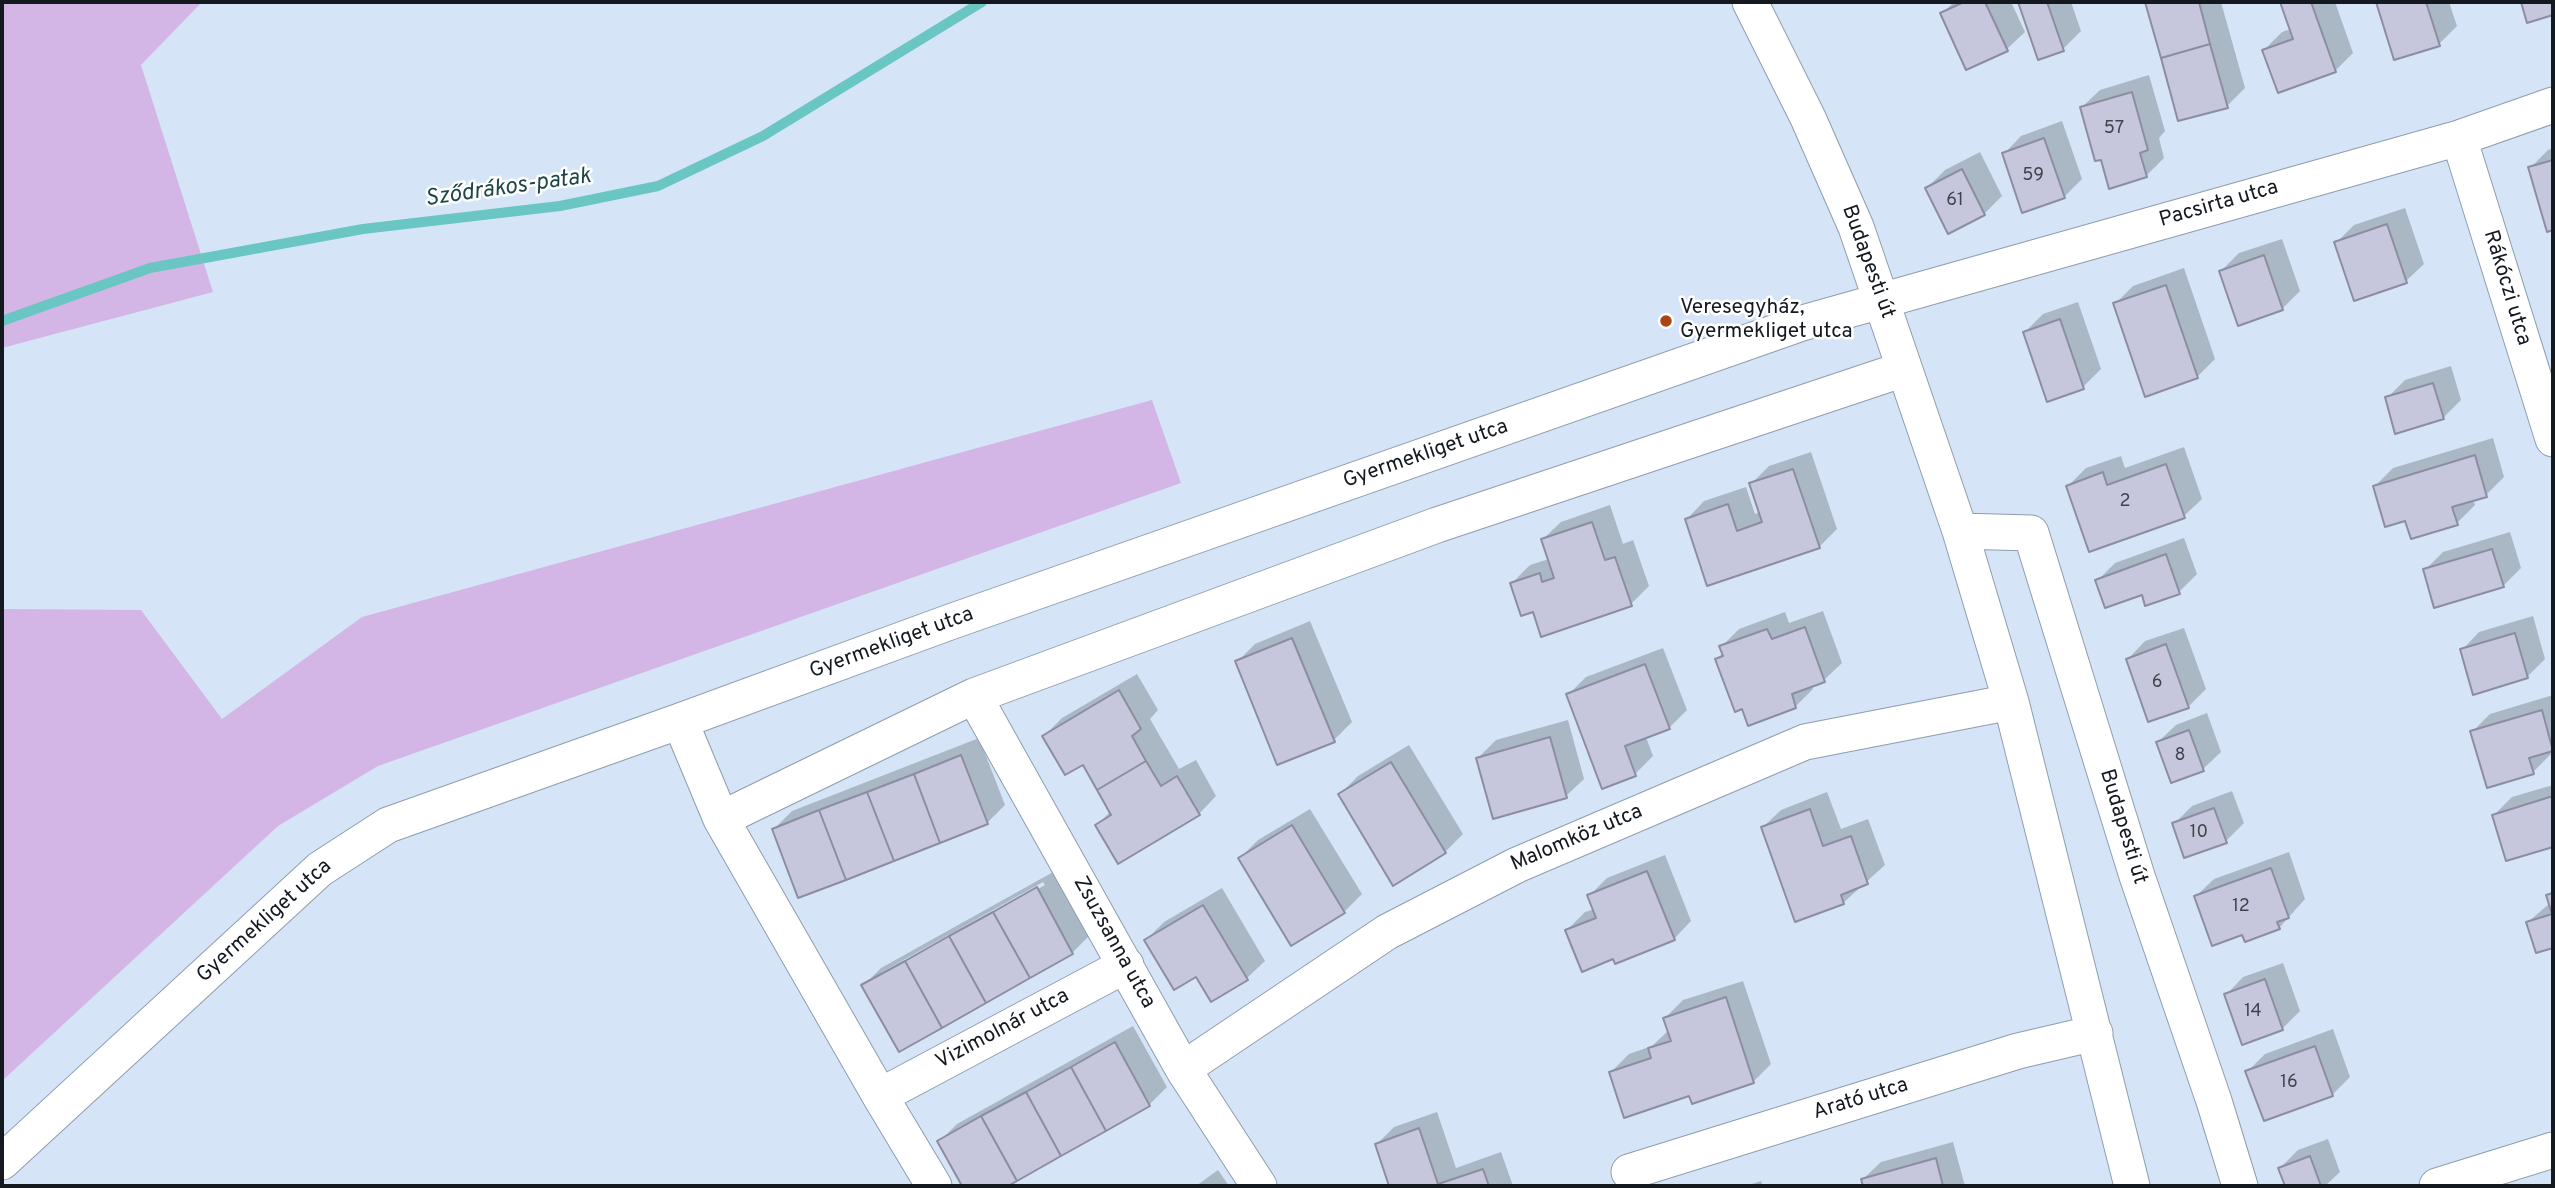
<!DOCTYPE html>
<html>
<head>
<meta charset="utf-8">
<style>
  body { margin:0 }
  #map { position:relative; width:2555px; height:1188px; overflow:hidden; background:#d5e5f7; font-family:Overpass,sans-serif }
  canvas { display:block }
  .frame { position:absolute; inset:0; border:4px solid #13191f; pointer-events:none }
</style>
</head>
<body>
<div id="map">
<canvas width="2555" height="1188"></canvas>
<div class="frame"></div>
</div>
<script>
const ctx = document.querySelector('canvas').getContext('2d');
ctx.lineJoin = 'round';
function fillPath(path, color) { ctx.fillStyle = color; ctx.fill(path, 'evenodd'); }
const shape = rows => new Path2D(rows.map(r => 'M' + r).join(''));
function trace(path, color, width, dash) { ctx.strokeStyle = color; ctx.lineWidth = width; ctx.lineCap = dash ? 'butt' : 'round'; ctx.setLineDash(dash || []); ctx.stroke(path); }
function drawText(font, color, halo, rows, align = 'center') {
  ctx.font = font + ' Overpass,sans-serif'; ctx.lineWidth = 5; ctx.setLineDash([]); ctx.textBaseline = 'middle'; ctx.strokeStyle = halo; ctx.fillStyle = color; for (const [text, x, y, turn = 0] of rows) {
    ctx.save(); ctx.translate(x, y); ctx.rotate((+turn || 0) * Math.PI / 180); ctx.textAlign = isNaN(turn) ? turn : align; if (halo) ctx.strokeText(text, 0, 0); ctx.fillText(text, 0, 0); ctx.restore();
  }
}
fillPath(shape([
  [2,2,202,2,141,65,213,292,2,348],
  [1152,400,1181,483,378,766,278,826,2,1081,2,609,141,610,222,719,362,617]
]), '#d3b6e5');
fillPath(shape([
  [1954,2,2011,2,2025,32,2007,49,1942,14],
  [2020,2,2071,2,2081,31,2063,49,2039,58],
  [2147,2,2221,2,2245,88,2227,106,2179,119],
  [2282,2,2335,2,2353,53,2335,71,2264,50,2282,32,2291,29],
  [2378,2,2449,2,2457,26,2439,44,2395,58],
  [2149,75,2165,131,2159,138,2164,158,2146,176,2102,158,2082,107,2100,90],
  [2062,121,2082,179,2064,197,2004,154,2021,136],
  [2553,148,2553,229,2548,230,2530,168,2548,150],
  [1980,152,2002,196,1984,214,1927,188,1945,170],
  [2405,208,2424,264,2406,281,2336,243,2354,225],
  [2282,239,2300,291,2282,309,2221,271,2239,253],
  [2184,268,2215,359,2197,377,2115,304,2133,286],
  [2078,302,2101,369,2083,387,2025,332,2043,314],
  [2451,366,2461,400,2443,418,2387,398,2405,380],
  [2493,438,2504,477,2486,495,2473,499,2475,505,2457,523,2407,519,2375,486,2393,468],
  [2184,447,2202,499,2184,516,2068,486,2086,468,2121,456,2125,468],
  [1811,452,1837,529,1819,547,1708,584,1687,519,1704,501,1746,487,1755,514,1760,512,1751,484,1769,466],
  [1610,505,1623,544,1633,540,1649,586,1631,604,1534,610,1512,583,1530,565,1549,559,1543,539,1561,522],
  [2510,532,2521,568,2503,586,2425,570,2443,552],
  [2184,538,2197,574,2179,592,2143,593,2097,581,2115,563],
  [1823,611,1842,663,1824,680,1812,685,1813,689,1795,707,1743,707,1717,659,1724,652,1721,647,1739,629,1785,612,1789,623],
  [2533,616,2545,659,2527,677,2462,650,2479,632],
  [1310,621,1352,722,1334,740,1237,662,1255,644],
  [2184,628,2206,689,2188,707,2128,659,2145,641],
  [1663,648,1687,710,1669,728,1646,737,1653,756,1635,774,1568,695,1586,677],
  [1137,674,1158,710,1150,719,1179,769,1196,760,1216,796,1199,814,1097,825,1111,811,1083,762,1044,736,1062,718],
  [2553,695,2553,750,2549,751,2551,754,2533,772,2472,732,2490,714],
  [2207,713,2221,752,2203,769,2158,742,2176,725],
  [1568,720,1584,779,1566,796,1478,758,1496,740],
  [979,738,1005,805,987,823,774,829,792,811],
  [1409,745,1463,834,1445,852,1340,794,1358,776],
  [2553,785,2553,846,2508,859,2494,815,2512,797],
  [2232,791,2244,823,2226,841,2174,824,2192,806],
  [1827,792,1841,829,1868,819,1885,865,1843,903,1763,827,1781,810],
  [1310,809,1362,894,1344,912,1240,858,1258,840],
  [2289,852,2305,899,2279,928,2243,933,2196,896,2214,879],
  [1665,855,1691,921,1674,939,1614,957,1567,930,1585,912,1595,909,1589,896,1607,878],
  [1055,871,1090,935,1072,953,863,986,881,968],
  [1043,882,1045,885,882,976,882,972],
  [1222,888,1265,961,1247,978,1197,974,1146,940,1164,922],
  [2553,890,2553,946,2537,951,2528,922,2550,903,2548,895],
  [2283,963,2300,1011,2282,1029,2226,995,2243,977],
  [1743,981,1771,1064,1753,1082,1690,1094,1611,1072,1629,1054,1652,1046,1669,1030,1665,1018,1683,1000],
  [1133,1026,1167,1087,1149,1105,1004,1186,964,1186,939,1142,957,1124],
  [2333,1029,2350,1077,2333,1094,2265,1119,2248,1071,2265,1054],
  [1437,1112,1456,1168,1501,1152,1513,1186,1391,1186,1377,1144,1394,1127],
  [2328,1139,2340,1172,2325,1186,2286,1186,2280,1168,2298,1150],
  [1953,1142,1965,1186,1865,1186,1863,1179,1881,1162],
  [1218,1170,1229,1186,1196,1186],
  [1761,1181,1763,1186,1746,1186]
]), '#0003');
trace(shape([
  [2,321,150,268,363,229,560,206,658,186,763,136,982,2]
]), '#69c6c3', 10);
const building = shape([
  [1964,2,1985,2,2008,51,1966,70,1940,13,1964,2],
  [2018,2,2047,2,2064,51,2038,60,2018,2],
  [2145,2,2199,2,2210,44,2161,58,2145,2],
  [2280,2,2311,2,2336,72,2278,93,2262,50,2293,39,2280,2],
  [2376,2,2426,2,2440,46,2394,60,2376,2],
  [2521,2,2553,2,2553,15,2527,23,2521,2],
  [2210,44,2228,108,2178,121,2161,58,2210,44],
  [2132,92,2148,150,2140,153,2147,177,2109,189,2101,160,2095,161,2080,107,2132,92],
  [2044,138,2065,198,2022,213,2002,153,2044,138],
  [2553,160,2553,230,2547,232,2528,167,2553,160],
  [1962,169,1985,215,1948,234,1925,188,1962,169],
  [2387,224,2407,283,2354,301,2334,242,2387,224],
  [2264,255,2283,310,2238,326,2219,271,2264,255],
  [2166,285,2198,378,2145,397,2113,303,2166,285],
  [2060,319,2084,389,2047,402,2023,332,2060,319],
  [2433,383,2444,419,2395,434,2385,397,2433,383],
  [2475,455,2487,497,2452,507,2458,525,2411,539,2405,521,2385,527,2373,486,2475,455],
  [2166,464,2185,518,2089,552,2066,486,2103,472,2107,485,2166,464],
  [1793,469,1820,548,1707,586,1685,519,1728,504,1737,531,1762,522,1749,483,1793,469],
  [1592,522,1605,560,1615,557,1632,606,1541,637,1533,612,1521,616,1510,583,1540,573,1542,582,1554,578,1541,539,1592,522],
  [2492,549,2504,587,2434,608,2423,569,2492,549],
  [2166,554,2180,594,2145,606,2142,595,2105,608,2095,580,2166,554],
  [1805,627,1825,682,1792,694,1796,708,1748,726,1742,709,1735,712,1715,659,1723,656,1719,646,1767,629,1772,639,1805,627],
  [2515,633,2528,678,2473,695,2460,649,2515,633],
  [1292,638,1335,742,1277,765,1235,661,1292,638],
  [2166,644,2189,708,2148,722,2126,659,2166,644],
  [1645,664,1670,729,1625,746,1636,776,1602,789,1566,694,1645,664],
  [1119,690,1141,729,1132,736,1146,761,1097,790,1083,765,1065,775,1042,736,1119,690],
  [2542,710,2553,751,2529,758,2534,774,2487,788,2470,731,2542,710],
  [2189,730,2204,771,2171,783,2156,742,2189,730],
  [1550,737,1567,798,1493,819,1476,758,1550,737],
  [961,755,988,824,940,843,914,774,961,755],
  [1146,761,1161,786,1177,776,1200,815,1118,864,1095,825,1111,815,1097,790,1146,761],
  [1391,762,1446,853,1393,886,1338,794,1391,762],
  [914,774,940,843,894,861,867,792,914,774],
  [867,792,894,861,846,880,819,810,867,792],
  [2553,796,2553,847,2506,861,2492,815,2553,796],
  [2214,808,2227,843,2184,858,2172,823,2214,808],
  [1810,809,1823,846,1851,836,1868,884,1841,895,1844,904,1795,922,1761,827,1810,809],
  [819,810,846,880,798,898,772,829,819,810],
  [1292,825,1345,913,1291,946,1238,858,1292,825],
  [2271,868,2289,918,2277,922,2280,929,2245,942,2242,935,2212,946,2194,896,2271,868],
  [1647,871,1675,940,1615,964,1613,959,1582,972,1565,930,1596,918,1587,895,1647,871],
  [1037,887,1073,954,1030,978,993,912,1037,887],
  [2553,893,2553,948,2536,953,2526,922,2552,914,2546,895,2553,893],
  [1203,905,1248,980,1211,1002,1196,977,1174,990,1144,940,1203,905],
  [993,912,1030,978,986,1003,949,936,993,912],
  [949,936,986,1003,942,1028,905,961,949,936],
  [905,961,942,1028,899,1052,861,985,905,961],
  [2265,979,2283,1030,2242,1045,2224,994,2265,979],
  [1726,997,1754,1083,1692,1104,1689,1096,1624,1118,1609,1072,1651,1058,1648,1048,1671,1041,1663,1018,1726,997],
  [1115,1042,1150,1106,1106,1131,1071,1067,1115,1042],
  [2315,1046,2333,1096,2264,1121,2245,1071,2315,1046],
  [1071,1067,1106,1131,1061,1156,1026,1092,1071,1067],
  [1026,1092,1061,1156,1017,1181,981,1116,1026,1092],
  [981,1116,1017,1181,1008,1186,962,1186,937,1141,981,1116],
  [1419,1128,1438,1184,1483,1169,1489,1186,1389,1186,1375,1144,1419,1128],
  [2310,1156,2321,1186,2285,1186,2278,1168,2310,1156],
  [1936,1158,1943,1186,1863,1186,1861,1179,1936,1158]
]);
fillPath(building, '#c6c7dd');
trace(building, '#8c8da1', 2);
const minor = shape([
  [1750,2,1808,118,1856,227,1960,531,2011,702,2132,1186],
  [2459,138,2553,439],
  [1960,531,2031,533,2137,876,2214,1101,2240,1186],
  [974,696,1183,1069,1259,1186],
  [680,721,721,819,880,1096,934,1186],
  [721,819,974,696,1437,525,1904,369],
  [1183,1069,1387,932,1517,865,1805,742,2011,702],
  [880,1096,1126,965],
  [2,1162,320,869,388,825,680,721,950,622,1799,324,2459,138,2553,105],
  [1629,1172,2018,1051,2095,1033],
  [2437,1186,2553,1150]
]);
trace(minor, '#8e9dae', 37);
trace(minor, '#fff', 35);
for (const [x, y, r, color] of [
  [1666,321,7,"#a94513"]
]) { const dot = new Path2D(); dot.arc(x, y, r, 0, 2 * Math.PI); ctx.fillStyle = color; ctx.fill(dot); trace(dot, '#fff', 2.5); }
drawText('18px', '#40444e', null, [
  ["57",2114,129],
  ["59",2033,176],
  ["61",1955,201],
  ["2",2125,502],
  ["6",2157,683],
  ["8",2180,756],
  ["10",2199,833],
  ["12",2241,907],
  ["14",2253,1012],
  ["16",2289,1083]
]);
drawText('21px', '#13191f', '#fff', [
  ["Pacsirta utca",2219,205,-16],
  ["Budapesti út",1867,262,70],
  ["Rákóczi utca",2506,288,73],
  ["Gyermekliget utca",1426,455,-19],
  ["Gyermekliget utca",892,644,-20],
  ["Budapesti út",2122,827,73],
  ["Malomköz utca",1577,839,-23],
  ["Gyermekliget utca",265,922,-42],
  ["Zsuzsanna utca",1113,943,61],
  ["Vizimolnár utca",1003,1030,-28],
  ["Arató utca",1861,1100,-17]
]);
drawText('21px', '#13191f', '#fff', [
  ["Veresegyház,",1680,309],
  ["Gyermekliget utca",1680,333]
], 'left');
drawText('italic 23px', '#1c4746', '#fff', [
  ["Sződrákos-patak",508,189,-8]
]);
</script>
</body>
</html>
